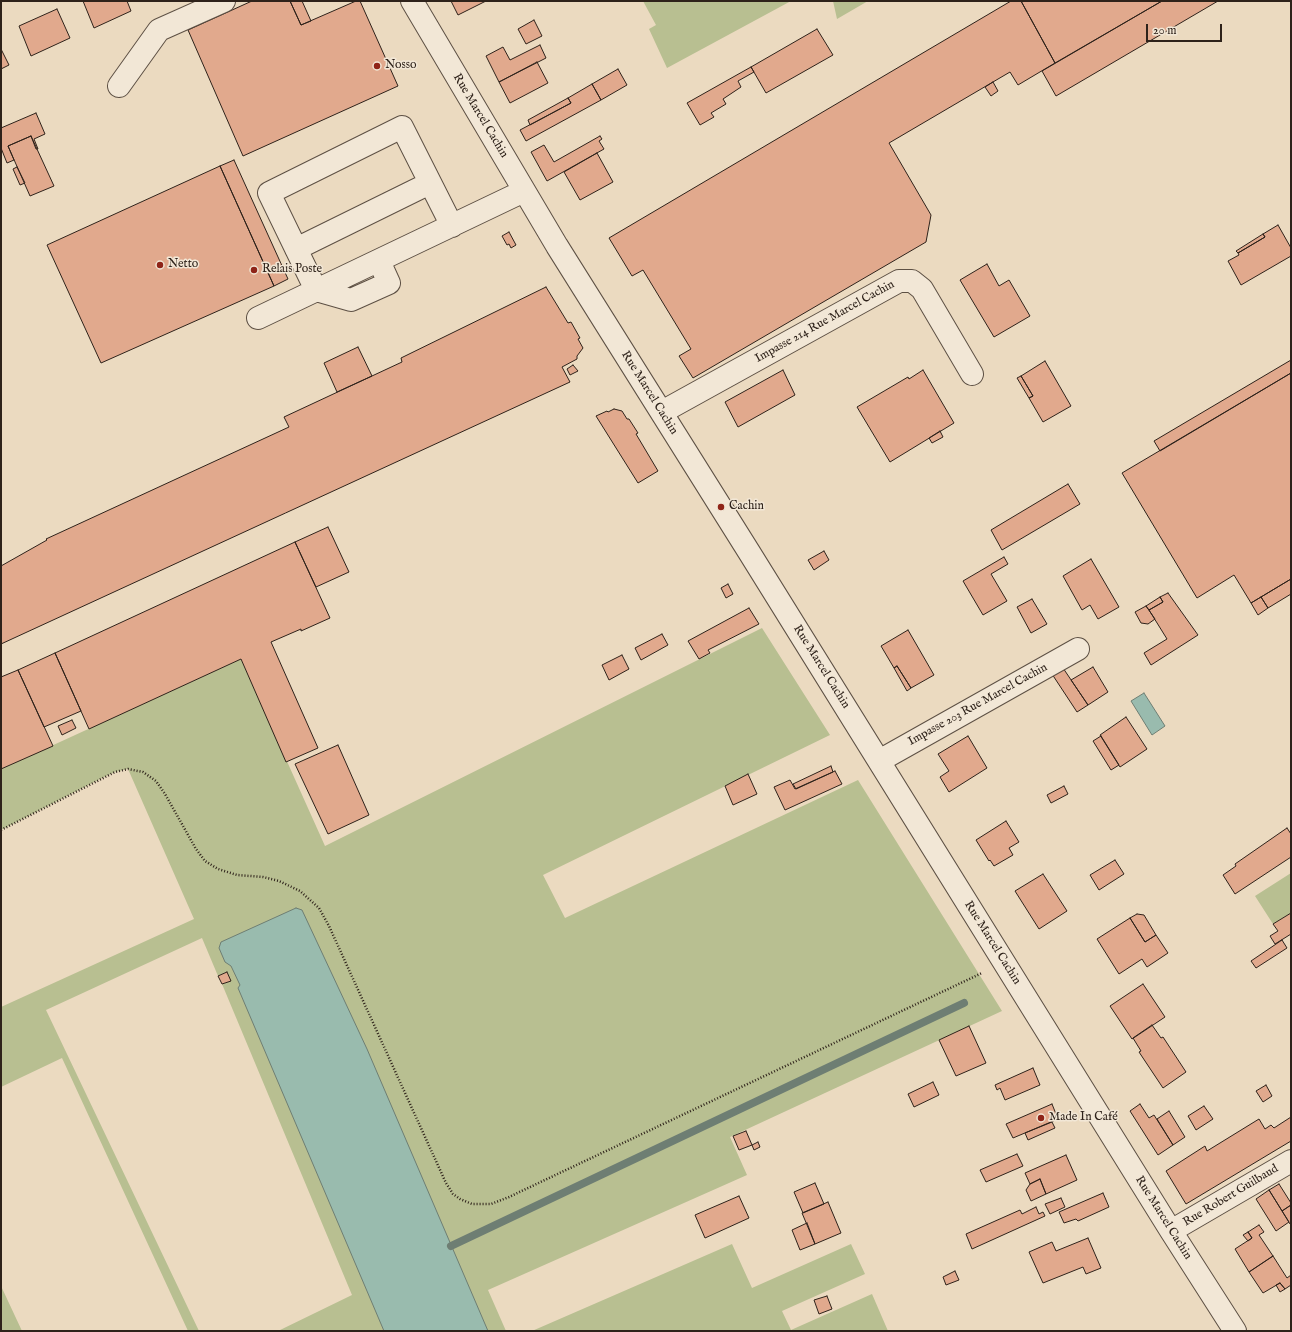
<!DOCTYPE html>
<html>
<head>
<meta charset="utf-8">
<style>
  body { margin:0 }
  #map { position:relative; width:1292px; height:1332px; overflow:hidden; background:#ebdac0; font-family:"IM FELL English",serif }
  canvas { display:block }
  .frame { position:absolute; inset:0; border:2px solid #2e221a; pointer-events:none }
  .scale { position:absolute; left:1146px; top:24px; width:76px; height:18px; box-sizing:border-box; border:2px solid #2e221a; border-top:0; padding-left:5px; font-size:12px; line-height:14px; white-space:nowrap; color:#2e221a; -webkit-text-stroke:3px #f2e7d6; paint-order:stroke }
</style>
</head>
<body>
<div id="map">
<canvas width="1292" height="1332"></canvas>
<div class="frame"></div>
<div class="scale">20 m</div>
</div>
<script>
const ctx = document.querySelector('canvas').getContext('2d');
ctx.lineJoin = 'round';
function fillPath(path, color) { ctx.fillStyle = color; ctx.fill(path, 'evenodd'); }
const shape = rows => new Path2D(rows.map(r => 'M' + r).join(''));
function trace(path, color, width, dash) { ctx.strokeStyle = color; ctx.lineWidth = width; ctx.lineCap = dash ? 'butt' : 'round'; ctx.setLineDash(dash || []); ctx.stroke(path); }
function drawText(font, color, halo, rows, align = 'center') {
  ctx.font = font + ' "IM FELL English",serif'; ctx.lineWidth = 3; ctx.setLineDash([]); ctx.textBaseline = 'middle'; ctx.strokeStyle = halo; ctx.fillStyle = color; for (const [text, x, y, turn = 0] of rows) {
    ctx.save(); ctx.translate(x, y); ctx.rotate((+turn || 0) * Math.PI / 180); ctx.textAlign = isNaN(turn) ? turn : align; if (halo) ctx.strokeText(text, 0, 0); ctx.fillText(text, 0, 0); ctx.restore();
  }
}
fillPath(shape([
  [643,1,791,1,667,68,649,29,656,25],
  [833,1,868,1,837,19],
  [762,628,830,735,543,875,565,918,858,780,1002,1011,730,1137,747,1175,488,1290,506,1331,278,1331,352,1295,222,984,230,981,227,972,218,976,202,938,46,1010,199,1331,188,1331,62,1058,1,1087,1,1007,194,919,128,769,115,772,102,778,1,830,1,769,241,659,325,846],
  [1291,873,1291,913,1273,924,1255,896],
  [732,1244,752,1288,851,1244,865,1274,782,1311,791,1330,872,1294,888,1331,532,1331],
  [1,1286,22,1331,1,1331]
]), '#b8bf91');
const water = shape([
  [1144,693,1165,726,1152,735,1131,701,1144,693],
  [296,908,302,910,367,1049,488,1331,384,1331,238,988,240,985,231,966,225,962,219,948,221,942,296,908]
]);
fillPath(water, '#99bbae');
trace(water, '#6e7e73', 1);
trace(shape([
  [451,1246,964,1003]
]), '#6e7e73', 8);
const building = shape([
  [83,1,127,1,131,11,94,28,83,1],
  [252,1,290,1,301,25,356,1,360,1,398,86,243,156,188,30,252,1],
  [290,1,302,1,311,21,301,25,290,1],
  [451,1,486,1,458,15,451,1],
  [1011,1,1021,1,1055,63,1018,85,1010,72,889,143,931,215,926,242,693,378,679,356,691,349,643,270,632,276,609,238,1011,1],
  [1021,1,1162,1,1055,63,1021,1],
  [1162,1,1218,1,1056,96,1042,71,1162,1],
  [57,9,70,38,31,56,19,26,57,9],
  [534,20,542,36,526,44,518,29,534,20],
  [817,29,833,55,766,93,751,67,817,29],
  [540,45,546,58,499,82,486,56,503,47,510,60,540,45],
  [1,49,9,65,1,69,1,49],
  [537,62,548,83,510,103,499,82,537,62],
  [751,67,754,72,738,81,741,87,723,99,726,104,711,113,714,117,700,125,687,103,751,67],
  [618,69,627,85,601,100,592,84,618,69],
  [993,82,998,91,991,96,985,87,993,82],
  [592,84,601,100,526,141,520,130,571,103,568,98,592,84],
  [568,98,571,103,530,125,528,120,568,98],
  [36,113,45,134,34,139,38,149,36,149,31,136,8,146,14,160,7,163,1,148,1,128,36,113],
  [31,136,54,186,30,196,8,146,31,136],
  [600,136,602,139,599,141,604,149,547,181,531,152,544,145,554,162,600,136],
  [597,153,613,182,580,200,564,172,597,153],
  [234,160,288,279,274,286,220,166,234,160],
  [220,166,274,286,101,363,47,245,220,166],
  [17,167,25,183,20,185,13,169,17,167],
  [1278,225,1291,248,1291,256,1241,285,1228,261,1239,255,1238,253,1265,237,1263,234,1278,225],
  [509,232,516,245,511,248,509,244,507,245,502,236,509,232],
  [1263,234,1265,237,1238,253,1236,251,1263,234],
  [987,264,999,286,1009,280,1030,316,994,337,960,280,987,264],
  [546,287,568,323,571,322,580,338,578,339,583,348,577,356,577,359,562,367,570,382,1,644,1,566,47,540,46,539,289,427,284,417,402,362,401,358,546,287],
  [358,347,372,376,337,392,324,363,358,347],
  [1291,360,1291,373,1160,451,1154,441,1291,360],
  [1045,361,1071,406,1043,422,1029,398,1033,396,1021,376,1045,361],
  [573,365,578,371,570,375,567,369,573,365],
  [783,370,795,395,738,427,725,402,783,370],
  [923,370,954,423,890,462,857,407,908,377,909,379,923,370],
  [1291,373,1291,579,1251,603,1234,575,1197,598,1122,473,1291,373],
  [1021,376,1033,396,1029,398,1017,378,1021,376],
  [614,409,622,411,627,419,629,419,638,433,636,434,658,471,638,483,596,416,607,411,608,412,614,409],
  [940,431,943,437,932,443,929,438,940,431],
  [1068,484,1080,504,1002,550,991,530,1068,484],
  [328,527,349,572,316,587,295,542,328,527],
  [295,542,330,618,301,631,301,629,271,642,318,748,286,762,241,659,89,729,55,653,295,542],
  [824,551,829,560,814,570,808,560,824,551],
  [1004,557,1008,564,991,574,1007,601,983,615,963,581,1004,557],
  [1091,559,1119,607,1098,619,1090,605,1082,610,1063,576,1091,559],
  [1291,579,1291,594,1268,608,1261,597,1291,579],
  [728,584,733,594,726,598,721,588,728,584],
  [1168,593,1198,635,1151,665,1144,653,1167,639,1149,610,1163,602,1160,597,1168,593],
  [1160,597,1163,602,1149,610,1146,606,1160,597],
  [1261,597,1268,608,1258,615,1251,603,1261,597],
  [1032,599,1047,624,1031,633,1017,607,1032,599],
  [1146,606,1155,619,1148,624,1141,623,1135,612,1146,606],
  [749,608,759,624,708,650,710,653,699,659,688,641,749,608],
  [908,630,934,675,911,688,897,666,894,668,881,646,908,630],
  [662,634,668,645,641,660,635,648,662,634],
  [55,653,81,711,44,727,18,670,55,653],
  [622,655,629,669,609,680,602,665,622,655],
  [1061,665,1088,705,1077,712,1050,671,1061,665],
  [897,666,911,688,907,691,894,668,897,666],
  [1093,667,1108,692,1088,705,1071,680,1093,667],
  [18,670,53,746,1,769,1,677,18,670],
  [1126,717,1147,749,1120,767,1100,735,1126,717],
  [72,720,76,728,62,735,58,726,72,720],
  [968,736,987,768,949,792,940,777,949,771,938,754,968,736],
  [1101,736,1119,765,1111,770,1093,741,1101,736],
  [338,745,369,815,328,834,295,764,338,745],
  [831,766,833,772,796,789,793,784,831,766],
  [835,771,842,784,785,810,774,787,790,780,795,789,835,771],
  [748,774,757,794,733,805,725,786,748,774],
  [1064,786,1068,794,1051,803,1047,795,1064,786],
  [1006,821,1019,842,1009,848,1013,855,994,866,990,860,989,861,976,840,1006,821],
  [1287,828,1291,834,1291,857,1235,894,1223,875,1236,866,1235,864,1287,828],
  [1115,860,1124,874,1099,890,1090,875,1115,860],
  [1043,874,1067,911,1039,929,1015,891,1043,874],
  [1291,913,1291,934,1275,944,1270,936,1278,931,1273,924,1291,913],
  [1137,914,1144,915,1156,935,1145,942,1130,918,1137,914],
  [1130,918,1145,942,1156,935,1168,953,1147,967,1142,959,1119,974,1097,939,1130,918],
  [1282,940,1287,948,1256,968,1251,961,1282,940],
  [227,972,231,981,222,984,218,976,227,972],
  [1143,984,1165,1017,1132,1039,1110,1006,1143,984],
  [1152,1025,1161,1038,1163,1037,1186,1072,1163,1088,1139,1052,1141,1051,1133,1038,1152,1025],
  [969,1026,986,1063,956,1076,939,1040,969,1026],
  [1033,1068,1040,1085,1005,1100,1000,1088,997,1090,995,1085,1033,1068],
  [933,1082,939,1095,914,1107,908,1094,933,1082],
  [1266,1085,1272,1096,1263,1102,1256,1091,1266,1085],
  [1052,1104,1058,1119,1013,1138,1006,1124,1052,1104],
  [1140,1104,1149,1118,1154,1115,1173,1145,1158,1155,1130,1111,1140,1104],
  [1204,1106,1213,1119,1196,1130,1188,1116,1204,1106],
  [1169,1111,1185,1137,1173,1145,1157,1119,1169,1111],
  [1291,1117,1291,1141,1186,1204,1166,1171,1205,1146,1207,1151,1259,1119,1265,1129,1271,1125,1274,1128,1291,1117],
  [1052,1122,1055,1128,1028,1140,1025,1133,1052,1122],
  [746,1131,752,1145,739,1150,733,1136,746,1131],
  [758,1142,760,1147,754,1150,752,1145,758,1142],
  [1017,1154,1023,1166,986,1182,980,1170,1017,1154],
  [1066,1155,1077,1180,1046,1194,1040,1179,1030,1184,1025,1173,1066,1155],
  [1040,1179,1046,1194,1031,1201,1026,1190,1030,1184,1040,1179],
  [815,1183,824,1204,803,1213,794,1192,815,1183],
  [1279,1184,1291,1203,1291,1205,1282,1211,1269,1190,1279,1184],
  [1269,1190,1289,1222,1276,1231,1256,1199,1269,1190],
  [1103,1193,1109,1207,1078,1221,1076,1219,1064,1223,1059,1212,1103,1193],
  [739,1196,749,1218,705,1238,695,1215,739,1196],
  [1061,1198,1065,1207,1050,1214,1045,1204,1061,1198],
  [828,1202,841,1233,815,1244,802,1213,828,1202],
  [1291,1205,1291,1223,1290,1224,1282,1211,1291,1205],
  [1036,1207,1039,1214,1043,1212,1045,1216,972,1249,966,1234,1020,1210,1022,1214,1036,1207],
  [807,1223,815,1244,800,1250,792,1230,807,1223],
  [1259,1225,1264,1232,1259,1235,1273,1256,1249,1272,1235,1249,1252,1238,1248,1232,1259,1225],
  [1248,1232,1252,1238,1248,1241,1243,1235,1248,1232],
  [1088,1238,1101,1268,1086,1274,1083,1267,1043,1283,1029,1252,1052,1242,1056,1251,1088,1238],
  [1273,1256,1287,1278,1291,1275,1291,1285,1285,1289,1280,1283,1263,1293,1249,1272,1273,1256],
  [955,1271,959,1280,946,1285,943,1277,955,1271],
  [1280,1283,1285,1289,1280,1292,1276,1285,1280,1283],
  [827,1296,832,1309,819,1314,814,1300,827,1296]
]);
fillPath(building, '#e1a98d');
trace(building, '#2e221a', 1);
const minor = shape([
  [412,1,557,246,749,552,1171,1231,1235,1331],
  [119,86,159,30,224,1],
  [296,249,430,183],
  [379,261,389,283,351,300,316,290,269,193,402,127,452,226],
  [258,318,524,191],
  [662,412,899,281,912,281,922,289,972,374],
  [879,761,1078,649],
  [1171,1231,1291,1161]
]);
trace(minor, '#5d5044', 24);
trace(shape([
  [1,830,115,772,128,769,143,772,156,781,165,794,196,849,205,861,218,869,237,875,263,877,279,881,300,891,319,908,329,926,446,1183,453,1194,460,1199,472,1204,491,1204,509,1197,982,973]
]), '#2e221a', 2.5, [1, 2]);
trace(minor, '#f2e7d6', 22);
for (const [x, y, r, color] of [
  [377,66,4,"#8f2418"],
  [160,265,4,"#8f2418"],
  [254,270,4,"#8f2418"],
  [721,507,4,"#8f2418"],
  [1041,1118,4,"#8f2418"]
]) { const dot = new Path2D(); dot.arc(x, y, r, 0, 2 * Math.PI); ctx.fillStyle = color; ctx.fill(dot); trace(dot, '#f2e7d6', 1.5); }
drawText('12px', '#2e221a', '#f2e7d6', [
  ["Nosso",385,66],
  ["Netto",168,265],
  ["Relais Poste",262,270],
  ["Cachin",729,507],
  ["Made In Café",1049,1118]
], 'left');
drawText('12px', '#2e221a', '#f2e7d6', [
  ["Rue Marcel Cachin",480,116,59],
  ["Impasse 214 Rue Marcel Cachin",825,322,-29],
  ["Rue Marcel Cachin",649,393,58],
  ["Rue Marcel Cachin",821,667,58],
  ["Impasse 203 Rue Marcel Cachin",978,705,-29],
  ["Rue Marcel Cachin",992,943,58],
  ["Rue Robert Guilbaud",1231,1196,-31],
  ["Rue Marcel Cachin",1163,1218,58]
]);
</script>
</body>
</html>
